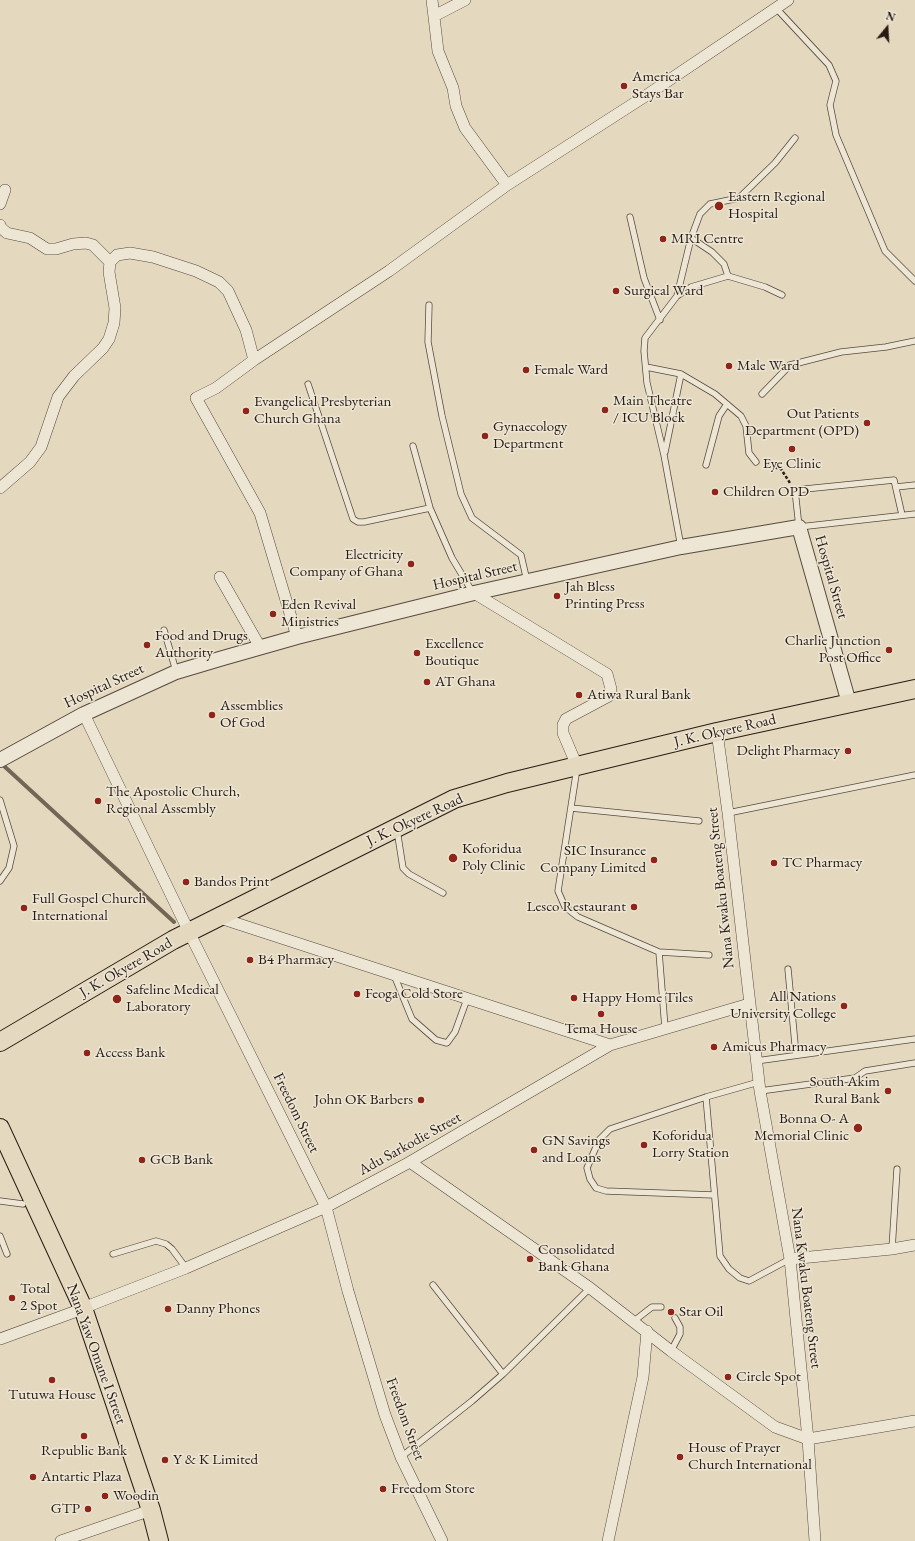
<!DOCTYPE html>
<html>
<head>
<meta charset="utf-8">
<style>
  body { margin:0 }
  #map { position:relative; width:915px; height:1541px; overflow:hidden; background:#e4d9be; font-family:"EB Garamond",serif }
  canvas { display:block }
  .north { position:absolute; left:867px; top:8px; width:40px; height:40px; -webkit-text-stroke:3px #ede6d5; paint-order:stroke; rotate:18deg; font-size:11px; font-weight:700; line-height:16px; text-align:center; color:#291b14 }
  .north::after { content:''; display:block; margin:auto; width:14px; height:18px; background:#291b14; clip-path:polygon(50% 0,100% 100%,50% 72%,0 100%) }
</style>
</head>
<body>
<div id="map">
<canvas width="915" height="1541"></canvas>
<div class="north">N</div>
</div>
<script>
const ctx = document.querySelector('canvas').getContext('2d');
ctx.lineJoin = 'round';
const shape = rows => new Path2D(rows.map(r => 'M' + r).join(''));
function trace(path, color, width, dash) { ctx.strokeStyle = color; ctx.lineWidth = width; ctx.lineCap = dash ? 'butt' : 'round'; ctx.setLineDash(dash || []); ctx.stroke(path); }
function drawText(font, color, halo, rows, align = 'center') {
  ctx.font = font + ' "EB Garamond",serif'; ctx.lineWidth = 3; ctx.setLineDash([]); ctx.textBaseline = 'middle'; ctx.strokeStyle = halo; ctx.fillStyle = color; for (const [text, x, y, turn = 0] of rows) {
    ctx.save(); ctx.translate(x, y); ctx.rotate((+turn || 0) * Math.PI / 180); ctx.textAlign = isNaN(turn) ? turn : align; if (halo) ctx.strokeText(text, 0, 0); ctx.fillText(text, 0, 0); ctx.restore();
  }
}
trace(shape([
  [2,762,4,766,174,922]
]), '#736657', 4);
const service = shape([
  [776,8,829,65,836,81,830,105,836,135,885,251,915,281],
  [630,217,644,278,660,320],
  [691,238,712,252,724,264,728,276],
  [677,296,691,238,700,214,710,204,739,198,775,163,795,138],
  [429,305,428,342,442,416,461,494,472,518,521,555,527,581],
  [646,367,681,374,715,394,741,416,746,426,749,453,756,462],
  [308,384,353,519,358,522,364,522,430,508],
  [762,394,790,365,841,352,886,347,915,341],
  [413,446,430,508,452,558,473,593],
  [665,452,681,374],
  [706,465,719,416,727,404],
  [896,487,915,485],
  [902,515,894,480,795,490,799,527,915,514],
  [681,547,664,455,647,383,644,351,645,338,677,296,691,287,728,276,765,287,782,295],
  [164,630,176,671],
  [577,768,558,891,565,907,578,917,659,952,709,955],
  [0,800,14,846,9,868,0,881],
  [571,808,699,821],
  [728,813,915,775],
  [397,830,403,868,409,874,443,893],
  [659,952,665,1028],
  [788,969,796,1055],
  [394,975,412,1019,436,1040,447,1043,455,1032,467,999],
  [756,1061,915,1039],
  [760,1091,855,1078,865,1071,915,1063],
  [706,1097,720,1256,729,1269,740,1278,749,1281,790,1259],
  [714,1195,606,1191,596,1188,590,1179,587,1168,599,1140,610,1129,706,1097,759,1082],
  [0,1201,23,1204],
  [0,1236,7,1254],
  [892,1249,897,1169],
  [113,1254,156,1241,166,1244,172,1249,186,1268],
  [433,1285,503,1374],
  [634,1321,652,1307,661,1307],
  [671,1351,680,1334,680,1327,675,1318],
  [401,1457,472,1401,503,1374,590,1288]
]);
const minor = shape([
  [432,0,438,51,453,88,456,106,465,128,507,185],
  [434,16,465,0],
  [0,204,5,190],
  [0,225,1,228,7,233,30,238,47,249,56,249,73,244,86,243,93,245,110,262],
  [0,488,30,462,41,447,58,397,74,376,103,348,109,339,114,323,115,308,109,272,110,262,117,255,130,253,153,257,196,271,219,282,228,291,246,330,254,360],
  [220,577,260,647],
  [474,593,607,674,611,689,609,696,566,719,563,725,563,733,577,766],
  [297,637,260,513,196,398,216,388,254,360,389,271,507,185,647,95,788,0],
  [84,714,189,932,326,1207,348,1291,385,1415,401,1457,442,1541],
  [717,732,728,813,760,1091,790,1259,808,1439,815,1541],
  [217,917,610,1045],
  [410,1162,590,1288,671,1351,775,1427,808,1439,915,1421],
  [790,1259,892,1249,915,1245],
  [83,1308,186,1268,326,1207,410,1162,610,1045,749,1004],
  [0,1339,74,1312],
  [61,1541,151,1510],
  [608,1541,643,1377,647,1331]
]);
const tertiary = shape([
  [0,760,84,714,176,672,223,658,297,637,474,593,681,547,799,527,849,703]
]);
const primary = shape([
  [0,1042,173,940,454,799,507,783,717,732,915,689],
  [0,1128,83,1308,151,1510,159,1541]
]);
trace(service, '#584a3e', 7);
trace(minor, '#584a3e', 12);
trace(tertiary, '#584a3e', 16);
trace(primary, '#291b14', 20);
trace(shape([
  [765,465,781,469,790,483]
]), '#291b14', 2.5, [3, 2]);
trace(service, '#ede6d5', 5.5);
trace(minor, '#ede6d5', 11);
trace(tertiary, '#ede6d5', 14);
trace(primary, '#e4d9be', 18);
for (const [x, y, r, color] of [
  [624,86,4,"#8f2418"],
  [719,206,5,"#8f2418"],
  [663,239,4,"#8f2418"],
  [616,291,4,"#8f2418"],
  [729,366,4,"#8f2418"],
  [526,370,4,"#8f2418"],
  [605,410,4,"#8f2418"],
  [246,411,4,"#8f2418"],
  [867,423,4,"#8f2418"],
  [485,436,4,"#8f2418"],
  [792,449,4,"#8f2418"],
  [715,492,4,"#8f2418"],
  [411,564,4,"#8f2418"],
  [557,596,4,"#8f2418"],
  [273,614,4,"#8f2418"],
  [147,645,4,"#8f2418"],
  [889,650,4,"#8f2418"],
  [417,653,4,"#8f2418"],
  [427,682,4,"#8f2418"],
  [579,695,4,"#8f2418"],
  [212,715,4,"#8f2418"],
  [848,751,4,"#8f2418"],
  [98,801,4,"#8f2418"],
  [453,858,5,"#8f2418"],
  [654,860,4,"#8f2418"],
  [774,863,4,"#8f2418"],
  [186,882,4,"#8f2418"],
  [634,907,4,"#8f2418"],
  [24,908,4,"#8f2418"],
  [250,960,4,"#8f2418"],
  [357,994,4,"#8f2418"],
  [574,998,4,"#8f2418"],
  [117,999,5,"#8f2418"],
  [844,1006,4,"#8f2418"],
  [601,1014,4,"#8f2418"],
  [714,1047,4,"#8f2418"],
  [87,1053,4,"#8f2418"],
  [888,1091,4,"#8f2418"],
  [421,1100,4,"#8f2418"],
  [858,1128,5,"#8f2418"],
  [644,1145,4,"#8f2418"],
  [534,1150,4,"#8f2418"],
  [142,1160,4,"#8f2418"],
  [530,1259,4,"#8f2418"],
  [12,1298,4,"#8f2418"],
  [168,1309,4,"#8f2418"],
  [671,1312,4,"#8f2418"],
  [728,1377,4,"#8f2418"],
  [52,1380,4,"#8f2418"],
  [84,1436,4,"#8f2418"],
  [680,1457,4,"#8f2418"],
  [165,1460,4,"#8f2418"],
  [33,1477,4,"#8f2418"],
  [383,1489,4,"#8f2418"],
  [105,1496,4,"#8f2418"],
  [88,1509,4,"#8f2418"]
]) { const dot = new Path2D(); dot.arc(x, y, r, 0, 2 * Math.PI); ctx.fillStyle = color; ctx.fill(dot); trace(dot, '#ede6d5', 1.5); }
drawText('15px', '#291b14', '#ede6d5', [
  ["America",632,77],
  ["Stays Bar",632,94],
  ["Eastern Regional",728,197],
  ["Hospital",728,214],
  ["MRI Centre",671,239],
  ["Surgical Ward",624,291],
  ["Male Ward",737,366],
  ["Female Ward",534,370],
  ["Main Theatre",613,401],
  ["/ ICU Block",613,418],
  ["Evangelical Presbyterian",254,402],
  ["Church Ghana",254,419],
  ["Out Patients",859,414,"right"],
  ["Department (OPD)",859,431,"right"],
  ["Gynaecology",493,427],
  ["Department",493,444],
  ["Eye Clinic",792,464,"center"],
  ["Children OPD",723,492],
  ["Electricity",403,555,"right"],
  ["Company of Ghana",403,572,"right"],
  ["Jah Bless",565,587],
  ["Printing Press",565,604],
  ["Eden Revival",281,605],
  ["Ministries",281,622],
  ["Food and Drugs",155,636],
  ["Authority",155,653],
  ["Charlie Junction",881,641,"right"],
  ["Post Office",881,658,"right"],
  ["Excellence",425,644],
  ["Boutique",425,661],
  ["AT Ghana",435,682],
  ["Atiwa Rural Bank",587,695],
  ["Assemblies",220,706],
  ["Of God",220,723],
  ["Delight Pharmacy",840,751,"right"],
  ["The Apostolic Church,",106,792],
  ["Regional Assembly",106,809],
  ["Koforidua",462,849],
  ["Poly Clinic",462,866],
  ["SIC Insurance",646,851,"right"],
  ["Company Limited",646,868,"right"],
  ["TC Pharmacy",782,863],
  ["Bandos Print",194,882],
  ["Full Gospel Church",32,899],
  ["International",32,916],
  ["Lesco Restaurant",626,907,"right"],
  ["B4 Pharmacy",258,960],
  ["Safeline Medical",126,990],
  ["Laboratory",126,1007],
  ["Feoga Cold Store",365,994],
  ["All Nations",836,997,"right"],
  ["University College",836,1014,"right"],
  ["Happy Home Tiles",582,998],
  ["Tema House",601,1029,"center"],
  ["Amicus Pharmacy",722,1047],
  ["Access Bank",95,1053],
  ["South Akim",880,1082,"right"],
  ["Rural Bank",880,1099,"right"],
  ["John OK Barbers",413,1100,"right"],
  ["Bonna O- A",849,1119,"right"],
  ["Memorial Clinic",849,1136,"right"],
  ["Koforidua",652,1136],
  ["Lorry Station",652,1153],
  ["GN Savings",542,1141],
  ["and Loans",542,1158],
  ["GCB Bank",150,1160],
  ["Consolidated",538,1250],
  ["Bank Ghana",538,1267],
  ["Total",20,1289],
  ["2 Spot",20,1306],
  ["Danny Phones",176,1309],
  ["Star Oil",679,1312],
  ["Circle Spot",736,1377],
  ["Tutuwa House",52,1395,"center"],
  ["House of Prayer",688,1448],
  ["Church International",688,1465],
  ["Republic Bank",84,1451,"center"],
  ["Y & K Limited",173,1460],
  ["Antartic Plaza",41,1477],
  ["Freedom Store",391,1489],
  ["Woodin",113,1496],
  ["GTP",80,1509,"right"]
], 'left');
drawText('15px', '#291b14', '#ede6d5', [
  ["Hospital Street",475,576,-13],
  ["Hospital Street",831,577,74],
  ["Hospital Street",104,686,-25],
  ["J. K. Okyere Road",725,731,-13],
  ["J. K. Okyere Road",415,820,-25],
  ["Nana Kwaku Boateng Street",721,888,-96],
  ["J. K. Okyere Road",126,968,-30],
  ["Freedom Street",296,1113,64],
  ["Adu Sarkodie Street",410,1144,-29],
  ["Nana Kwaku Boateng Street",806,1288,83],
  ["Nana Yaw Omane I Street",96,1354,70],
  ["Freedom Street",405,1419,70]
]);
</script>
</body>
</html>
